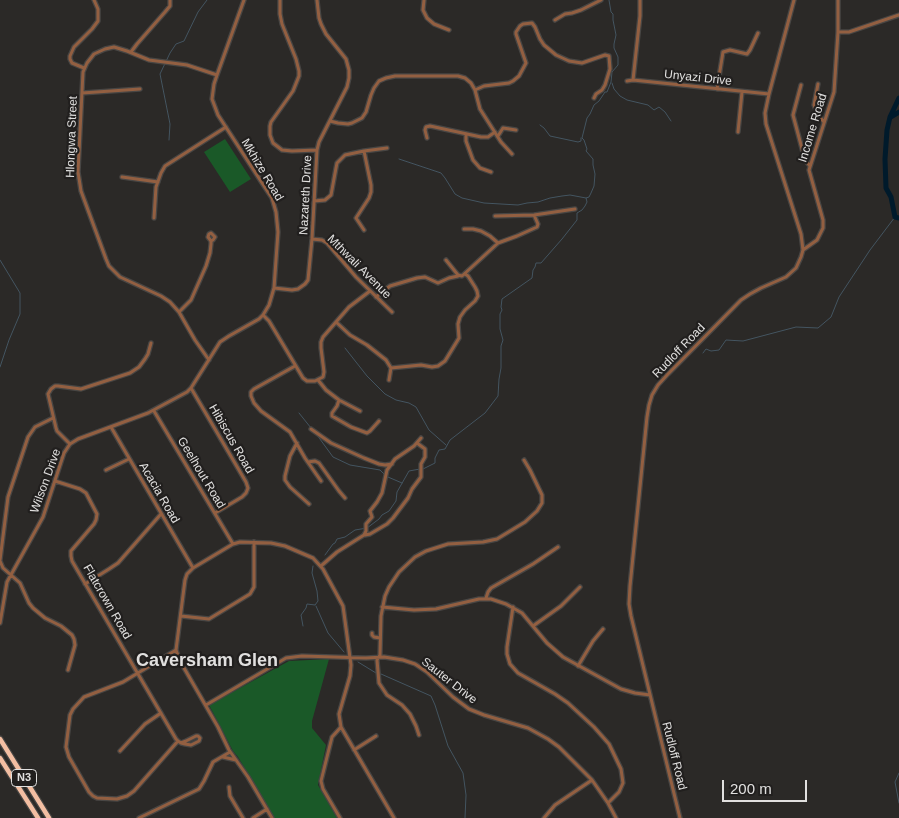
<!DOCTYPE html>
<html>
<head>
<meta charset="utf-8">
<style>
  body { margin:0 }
  #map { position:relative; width:899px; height:818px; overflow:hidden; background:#2b2927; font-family:Helvetica,sans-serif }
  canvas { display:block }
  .scale { position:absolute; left:722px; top:780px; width:85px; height:22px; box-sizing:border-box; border:2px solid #e1e0df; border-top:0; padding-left:6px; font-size:15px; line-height:18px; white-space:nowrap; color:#e1e0df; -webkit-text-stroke:4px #211f1e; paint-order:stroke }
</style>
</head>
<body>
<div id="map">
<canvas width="899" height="818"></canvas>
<div class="scale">200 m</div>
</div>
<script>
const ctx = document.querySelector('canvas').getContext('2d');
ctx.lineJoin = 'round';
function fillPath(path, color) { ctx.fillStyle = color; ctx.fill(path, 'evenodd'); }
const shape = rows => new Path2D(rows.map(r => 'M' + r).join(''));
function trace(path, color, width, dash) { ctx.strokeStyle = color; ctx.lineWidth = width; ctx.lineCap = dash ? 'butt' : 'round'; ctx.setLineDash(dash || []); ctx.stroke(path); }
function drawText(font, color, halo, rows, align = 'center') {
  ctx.font = font + ' Helvetica,sans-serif'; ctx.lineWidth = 4.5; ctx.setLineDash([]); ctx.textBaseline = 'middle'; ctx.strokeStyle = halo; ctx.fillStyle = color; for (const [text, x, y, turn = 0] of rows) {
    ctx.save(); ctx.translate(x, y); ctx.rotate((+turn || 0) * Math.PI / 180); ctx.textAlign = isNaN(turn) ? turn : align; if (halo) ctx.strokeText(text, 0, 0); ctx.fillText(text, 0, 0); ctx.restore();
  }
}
fillPath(shape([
  [225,139,251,179,230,192,204,152],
  [329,659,312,721,312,728,326,745,318,785,337,818,274,818,238,757,233,751,209,705,289,661]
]), '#1a5928');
trace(shape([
  [612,83,614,89,620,96,627,100,648,105,654,110,659,107,665,112,671,121],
  [540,125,544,128,550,136,578,142,581,141,581,138],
  [169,140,170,124,160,74,170,53,176,44,184,41,198,12,207,0],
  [399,159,441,173,445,178,455,194,462,198,484,203,518,205,527,203,538,202,550,198,562,196,570,195,586,198],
  [0,260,20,293,20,314,9,340,0,367],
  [345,348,367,376,385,394,396,400,409,403,416,407,429,430,446,445],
  [703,353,706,349,711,351,719,350,726,340,743,341,796,327,818,328,831,317,839,297,870,250,895,217],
  [299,413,311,428],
  [317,435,333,457,350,465,380,470,385,475],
  [423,469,435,463,435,458,439,450,445,449,450,440,485,413,498,396,499,379,501,368,501,346,503,340,500,329,500,314,502,310,501,307,502,299,532,278,533,270,535,267,536,263,541,263,562,239,577,220,577,213,582,210,585,206,587,202,586,198,589,197,591,193,594,186,595,174,593,165,593,159,586,151,587,149,584,140,582,138,587,118,590,114,594,105,599,101,605,92,607,92,611,82,612,72,618,65,618,57,614,48,614,44,616,35,613,20,613,14,611,12,609,0],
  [388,477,402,483],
  [325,555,333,544,335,543,337,539,345,537,355,530,367,528,379,519,382,515,389,511,396,501,397,492,409,471,420,469],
  [316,606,328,633,344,652],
  [303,626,301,615,306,608,307,604,315,605,318,601,317,591,312,573,313,566],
  [358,662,376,673],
  [381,674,431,696,435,705,448,746,463,773,466,795,465,818],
  [899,773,895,782,899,803]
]), '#445561', 1);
trace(shape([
  [899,98,890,117,887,130,885,159,886,188,891,197,895,217,899,218],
  [891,117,899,112]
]), '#001a2b', 5);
const minor = shape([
  [280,0,280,14,282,24,296,59,299,71,299,76,293,91,271,122,270,126,270,135,273,143,282,150,292,151,317,150],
  [424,0,423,10,427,18,434,24,449,30],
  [555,20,565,14,572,13,581,10,601,0],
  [838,32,849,32,899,15],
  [131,52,137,44,165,12,170,6,170,0],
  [84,68,72,63,70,59,70,56,74,47,92,29,98,21,98,9,94,0],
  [633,80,640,16,640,0],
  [627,81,633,80,769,94],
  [818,84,814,105,818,115,824,122],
  [801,85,793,115,805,160,810,166],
  [717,89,723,52,730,50,747,54,750,50,758,33],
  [475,90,484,86,509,83,513,81,519,76,526,63,516,34,516,32,520,26,523,24,532,23,535,27,540,39,544,45,556,55,569,61,582,63,605,55,609,56,610,69,605,85,602,90,596,94,594,98],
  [82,93,140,89],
  [330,121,338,123,348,124,352,123,362,118,366,112,371,95,374,88,379,81,386,78,395,76,458,76,465,78,471,83,475,90,480,109,501,142,512,154],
  [738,132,742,92],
  [466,134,466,141,473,160,480,168,491,172],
  [498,136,503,128,516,130],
  [427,138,425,130,426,127,430,126,481,137,488,137,495,132],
  [364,151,371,185,371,192,369,198,356,218,364,230],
  [122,177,158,182],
  [314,201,325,200,331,195,336,168,337,163,345,155,364,151,387,148],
  [495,216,534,215,575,209],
  [154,218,156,187,161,173,165,166,226,127],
  [464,229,473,229,481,231,490,236,498,243],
  [312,239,322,240,327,243,356,277,392,312],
  [803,250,817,240,823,228,823,220,809,170,834,92,838,32,838,0],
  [446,260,458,275,462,276,498,243,517,236,537,227,538,224,534,215],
  [274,288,292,290,298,289,305,284,308,280,312,239,317,150,319,142,347,87,349,78,349,70,346,59,326,34,321,24,319,18,317,0],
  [376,297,390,286,417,278,425,277,438,283,449,278,458,276],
  [179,312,191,300,206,266,210,253,211,244,211,241,208,237,209,234,211,233,215,237,213,240,211,241],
  [263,315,269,321,303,378,307,381,315,381,323,377,324,372,321,348,321,342,323,337,349,307,370,291],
  [336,322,350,335,367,345,386,360,391,368,389,380],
  [209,360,195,340,179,312,170,302,161,296,120,277,109,266,106,259,81,191,78,172,83,72,87,63,94,54,105,49,114,47,127,51,149,60,187,65,217,75],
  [295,366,254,389,251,392,251,396,254,403,261,411,290,432,305,458,321,481],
  [391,368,421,365,432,367,438,366,445,361,459,338,458,324,460,317,465,310,475,301,478,296,477,291,475,287,468,276,465,274],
  [318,380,326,390,339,400,360,411],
  [191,388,246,482,248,488,246,493,242,497,215,513],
  [339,400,337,406,332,413,332,416,351,427,367,433,370,431,379,421],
  [154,411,233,544],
  [111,427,193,568],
  [311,429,331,443,364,458,379,464,385,465,392,464],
  [297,443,290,456,285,476,285,480,290,487,309,504],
  [70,444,57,431,56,428,48,394,51,389,55,386,58,386,81,389,130,373,139,367,145,359,148,354,151,343],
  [308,462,315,461,319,463,339,491,345,498],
  [106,470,129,459],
  [55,481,80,489,86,493,97,514,96,520,94,524,71,551,71,556,72,561,176,739,178,741,181,743,185,744,191,745,199,741,200,738,198,736,196,736,186,741,181,743],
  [365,535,370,534,387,524,393,518,408,498,412,489,421,477,421,464,425,457,425,449,417,443],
  [0,560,8,497,28,437,35,427,53,418],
  [0,561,3,568,20,583,29,603,33,608,45,618,61,626,72,635,74,639,75,645,68,670],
  [321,566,337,552,364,535,366,531,366,524,372,517,370,511,377,502,382,493,387,470,395,459,414,446,421,438],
  [85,584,109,569,118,563,161,514],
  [486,598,488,592,491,588,533,564,558,547],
  [382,607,414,610,436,609,479,599,491,599,506,604,522,613,547,643,563,657,621,689,635,693,650,695],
  [513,607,507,647,507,654,510,664,518,673,555,694,568,703,594,727,609,744,621,769,623,783,619,792,608,803],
  [181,616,209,619,250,594,254,587,254,542],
  [0,623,7,582,43,517,64,453,70,444,78,439,148,413,187,392,191,388,220,342,229,336,259,319,263,315,269,305,274,288,278,232,276,212,272,198,266,189,218,115,212,99,214,84,217,75,244,0],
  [533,626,561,606,580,587],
  [372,633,372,635,374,637,380,638],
  [176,650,123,682,84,697,73,709,70,715,66,747,69,757,89,792,93,796,97,798,117,799,127,796,134,791,178,741],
  [578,666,593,641,603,629],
  [206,705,286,658,302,656,366,658,384,657,403,660,415,664,427,672,453,697,469,709,484,715,528,728,548,739,559,747,592,780,608,803,616,818],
  [419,735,416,726,410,714,402,705,387,695,379,683,377,660,380,655,381,616,385,596,389,587,399,572,415,557,426,551,448,544,483,542,497,539,525,522,537,511,542,503,542,495,530,470,524,460],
  [354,750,376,736],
  [120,751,145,724,161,713],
  [223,757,236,760],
  [229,787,230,796,243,818],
  [139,818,199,789,204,781,213,762,230,752],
  [253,818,267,809],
  [272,818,248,777,229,750,218,727,180,661,176,650,185,580,187,574,193,568,233,544,240,542,271,543,285,546,313,558,323,569,343,606,351,665,350,676,339,714,341,727,394,818],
  [340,818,323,789,321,781,332,737,341,727],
  [544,818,555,805,592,780],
  [680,818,631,616,629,604,630,586,647,417,649,405,652,395,658,385,668,374,741,300,750,294,761,288,786,277,796,268,801,257,803,250,801,234,766,124,765,113,769,94,794,0]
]);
const highway = shape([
  [0,739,49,818],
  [0,758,38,818]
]);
trace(minor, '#484644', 5.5);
trace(highway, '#484644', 7);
trace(minor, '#935f41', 3);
trace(highway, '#f3bea2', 4.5);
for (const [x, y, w] of [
  [24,778,25]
]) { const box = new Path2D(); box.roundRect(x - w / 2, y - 8.5, w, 17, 4); ctx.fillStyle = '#211f1e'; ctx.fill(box); trace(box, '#e1e0df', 1); }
drawText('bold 11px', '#e1e0df', null, [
  ["N3",24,778]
]);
drawText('12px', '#e1e0df', '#211f1e', [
  ["Unyazi Drive",698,78,6],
  ["Income Road",813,128,-73],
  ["Hlongwa Street",72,137,-88],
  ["Mkhize Road",262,170,59],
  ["Nazareth Drive",306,195,-87],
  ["Mthwali Avenue",359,267,45],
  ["Rudloff Road",679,351,-46],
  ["Hibiscus Road",231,439,60],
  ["Geelhout Road",201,473,59],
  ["Wilson Drive",46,481,-70],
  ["Acacia Road",159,493,60],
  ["Flatcrown Road",107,602,60],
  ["Sauter Drive",449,681,38],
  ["Rudloff Road",674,756,76]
]);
drawText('bold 18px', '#e1e0df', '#211f1e', [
  ["Caversham Glen",207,661]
]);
</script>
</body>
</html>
